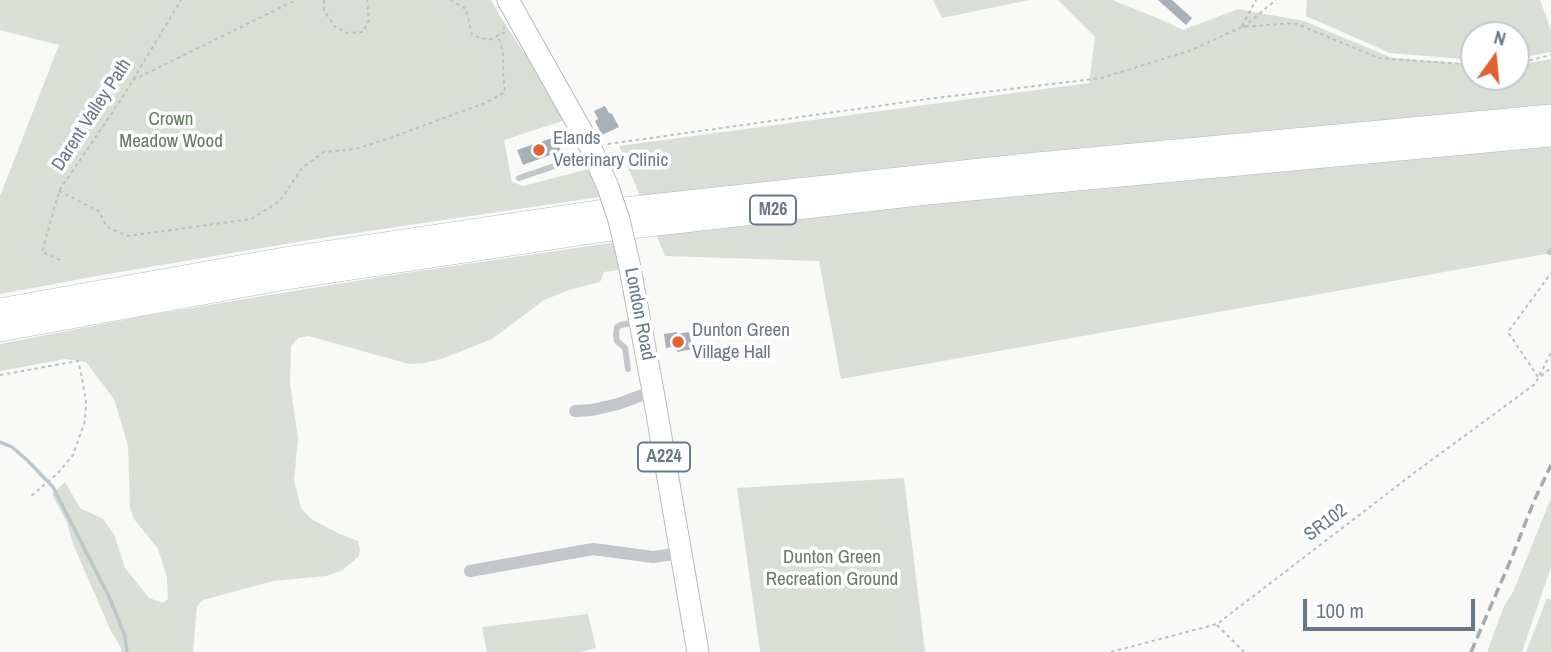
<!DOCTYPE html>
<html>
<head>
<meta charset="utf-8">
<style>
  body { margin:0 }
  #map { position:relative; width:1551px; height:652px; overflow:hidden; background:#f9f9f7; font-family:"Archivo Narrow",sans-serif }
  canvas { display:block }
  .north { position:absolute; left:1460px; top:21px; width:70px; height:70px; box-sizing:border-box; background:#fff; border:2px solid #c3c9cf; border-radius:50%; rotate:15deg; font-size:19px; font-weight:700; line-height:28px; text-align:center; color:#697887 }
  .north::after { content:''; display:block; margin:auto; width:24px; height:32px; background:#e16230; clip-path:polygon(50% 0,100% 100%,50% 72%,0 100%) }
  .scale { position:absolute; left:1303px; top:599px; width:172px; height:32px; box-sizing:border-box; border:4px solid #697887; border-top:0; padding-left:9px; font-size:21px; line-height:24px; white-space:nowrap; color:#697887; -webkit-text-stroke:5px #fff; paint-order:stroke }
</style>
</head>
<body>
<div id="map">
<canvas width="1551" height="652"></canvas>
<div class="north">N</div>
<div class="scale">100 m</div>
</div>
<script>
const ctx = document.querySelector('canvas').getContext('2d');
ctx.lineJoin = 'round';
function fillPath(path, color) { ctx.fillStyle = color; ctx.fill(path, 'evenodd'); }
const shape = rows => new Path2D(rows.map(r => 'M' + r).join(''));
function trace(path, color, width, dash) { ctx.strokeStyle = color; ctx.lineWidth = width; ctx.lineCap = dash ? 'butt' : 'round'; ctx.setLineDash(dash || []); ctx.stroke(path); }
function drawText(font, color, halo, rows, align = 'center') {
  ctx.font = font + ' "Archivo Narrow",sans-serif'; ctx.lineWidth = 7; ctx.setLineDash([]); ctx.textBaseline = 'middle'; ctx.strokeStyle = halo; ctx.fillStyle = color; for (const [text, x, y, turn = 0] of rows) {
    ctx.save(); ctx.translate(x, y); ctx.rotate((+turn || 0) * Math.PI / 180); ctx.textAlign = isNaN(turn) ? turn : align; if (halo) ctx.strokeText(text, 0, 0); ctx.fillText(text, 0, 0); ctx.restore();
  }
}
fillPath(shape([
  [0,0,491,0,502,19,545,85,565,120,504,140,512,182,523,186,589,169,599,197,315,239,102,275,0,294,0,196,59,45,0,30],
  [933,0,1029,0,942,18],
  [1058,0,1112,0,1162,20,1183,30,1238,9,1304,21,1392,58,1474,64,1474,77,1516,77,1516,65,1551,59,1551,253,841,379,819,261,665,256,619,146,1089,83,1095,37],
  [1307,0,1540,0,1551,30,1551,52,1516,59,1516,35,1474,35,1474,60,1390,53,1306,16],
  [617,242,624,269,604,272,600,282,572,289,544,300,492,339,441,359,425,363,409,364,309,336,298,338,291,346,290,383,298,438,294,480,301,508,311,519,340,534,358,541,360,549,359,556,343,570,326,576,273,581,203,600,197,606,193,652,121,652,121,648,110,629,73,544,67,523,52,494,65,482,80,508,103,519,114,534,125,568,149,598,163,603,168,599,167,577,158,549,134,519,130,508,128,446,114,399,86,362,65,359,0,371,0,344,150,315,263,296,406,273],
  [904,478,925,652,760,652,737,488],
  [1551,498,1551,567,1522,652,1487,652,1504,606,1513,592],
  [1547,598,1551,600,1551,652,1526,652],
  [588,614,596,648,580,652,487,652,482,627]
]), '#d9ded6');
trace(shape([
  [0,442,12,447,27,460,53,487,110,599,125,636,127,652]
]), '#bcc6cb', 3.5);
fillPath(shape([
  [1158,0,1172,0,1192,18,1186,25],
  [605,106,609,113,612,114,619,127,602,135,595,121,598,119,594,111],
  [555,137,561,151,523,165,517,150],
  [677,332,677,334,689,332,693,349,677,352,676,346,666,348,664,334]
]), '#a9b1b8');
const primary = shape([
  [508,0,590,146,608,187],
  [629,263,653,391,698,652]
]);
const motorway = shape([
  [0,310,290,258,597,212,1027,165,1551,116],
  [0,330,280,279,605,230,927,193,1551,135]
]);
trace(primary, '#b6babe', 23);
trace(motorway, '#b6b9bd', 24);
trace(shape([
  [324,0,324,10,334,26,347,33,363,32,369,20,367,0],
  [450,0,466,9,472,35,489,40,505,32,504,27],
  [1242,26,1256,0],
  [1243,27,1276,0],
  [1516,64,1551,55],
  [133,80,296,0],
  [608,144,928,99,1101,78,1189,51,1242,27,1294,23,1379,58,1474,65],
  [59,191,99,211,107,227,128,236,251,219,280,201,302,168,324,152,355,149,384,140,485,103,505,92,503,73,503,53,498,36],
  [60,260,42,252,59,191,122,98,181,0],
  [0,375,78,361,81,373,86,401,85,421,73,455,58,473,29,498],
  [1541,376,1551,368],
  [1538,377,1508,332,1551,273],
  [1217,625,1244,652],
  [1111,652,1217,624,1414,473,1535,384,1551,353]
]), '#bdbfc2', 2, [3.5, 3.5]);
trace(shape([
  [519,178,590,154],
  [1550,252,1551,251],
  [628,369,625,348,617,341,616,335,617,327,621,325,635,322]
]), '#c3c6ca', 6);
trace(shape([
  [575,411,592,410,618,404,653,391],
  [470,571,593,549,653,557,682,553]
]), '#c3c6ca', 12);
trace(primary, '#fff', 21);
trace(motorway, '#fff', 23);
trace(shape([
  [1471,652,1512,557,1534,501,1551,465]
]), '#a4aab0', 3.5, [10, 5]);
const primaryBridge = shape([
  [608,187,619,220,629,263]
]);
trace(primaryBridge, '#b6babe', 23, []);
trace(primaryBridge, '#fff', 21);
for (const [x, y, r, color] of [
  [539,150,7,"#e16230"],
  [678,342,7,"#e16230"]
]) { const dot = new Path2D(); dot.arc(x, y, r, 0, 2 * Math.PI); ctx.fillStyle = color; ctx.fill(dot); trace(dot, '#fff', 2.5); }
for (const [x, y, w] of [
  [773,210,46],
  [664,457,52]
]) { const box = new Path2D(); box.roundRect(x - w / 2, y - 14.5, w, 29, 5); ctx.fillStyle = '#fff'; ctx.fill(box); trace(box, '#697887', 2); }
drawText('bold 18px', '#697887', null, [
  ["M26",773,210],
  ["A224",664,457]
]);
drawText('19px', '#697887', '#fff', [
  ["Darent Valley Path",92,115,-57],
  ["London Road",639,314,79],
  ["SR102",1326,523,-37]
]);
drawText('19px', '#667a64', '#fff', [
  ["Crown",171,120],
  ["Meadow Wood",171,142],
  ["Dunton Green",832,558],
  ["Recreation Ground",832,580]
]);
drawText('19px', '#697887', '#fff', [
  ["Elands",553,139],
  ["Veterinary Clinic",553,161],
  ["Dunton Green",692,331],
  ["Village Hall",692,353]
], 'left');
</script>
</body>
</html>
